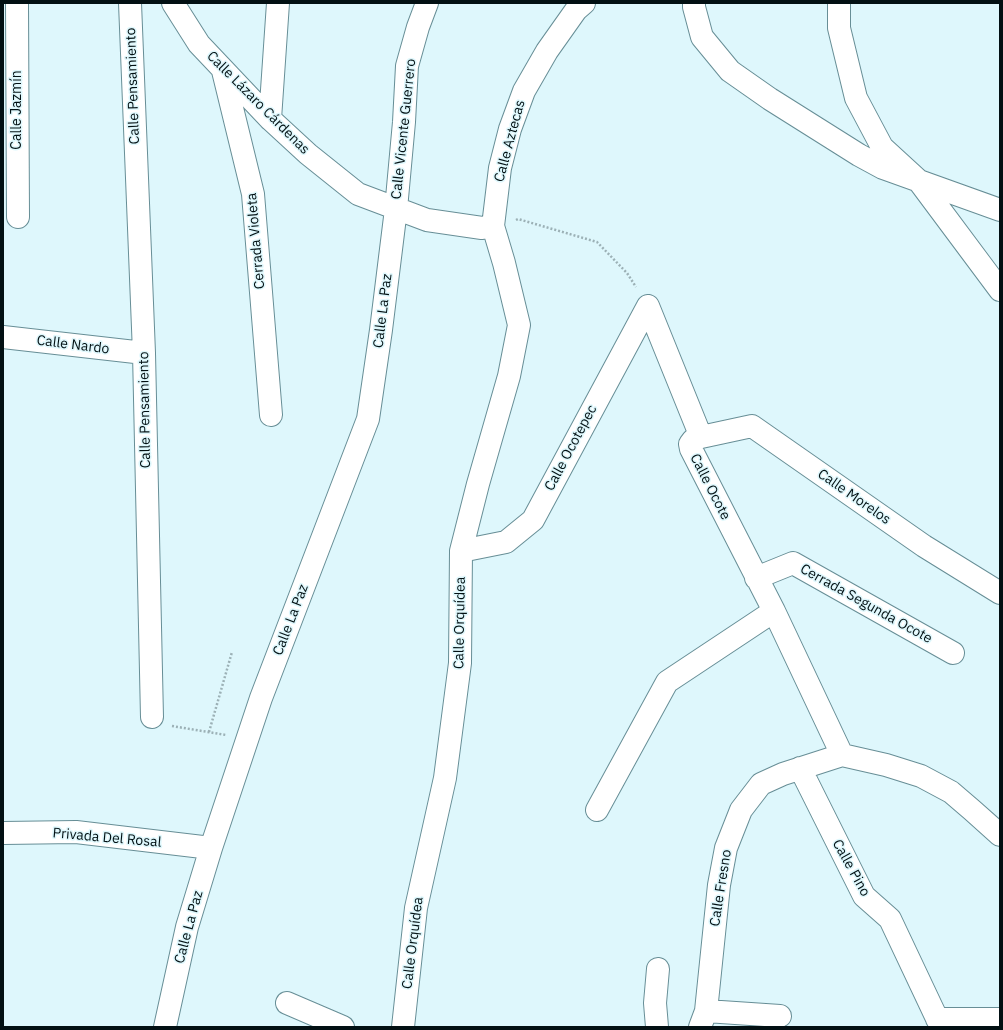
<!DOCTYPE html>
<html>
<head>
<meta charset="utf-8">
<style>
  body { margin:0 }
  #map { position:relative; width:1003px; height:1030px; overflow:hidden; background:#def7fc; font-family:"IBM Plex Sans",sans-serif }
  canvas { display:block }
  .frame { position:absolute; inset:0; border:4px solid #021013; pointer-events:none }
</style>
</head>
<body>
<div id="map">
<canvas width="1003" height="1030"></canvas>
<div class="frame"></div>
</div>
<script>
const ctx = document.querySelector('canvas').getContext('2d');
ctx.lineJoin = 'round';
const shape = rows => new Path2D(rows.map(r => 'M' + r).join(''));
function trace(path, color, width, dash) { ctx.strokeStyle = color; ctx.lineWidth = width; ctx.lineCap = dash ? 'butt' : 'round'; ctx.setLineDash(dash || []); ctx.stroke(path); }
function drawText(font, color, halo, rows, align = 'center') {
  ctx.font = font + ' "IBM Plex Sans",sans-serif'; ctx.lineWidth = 3; ctx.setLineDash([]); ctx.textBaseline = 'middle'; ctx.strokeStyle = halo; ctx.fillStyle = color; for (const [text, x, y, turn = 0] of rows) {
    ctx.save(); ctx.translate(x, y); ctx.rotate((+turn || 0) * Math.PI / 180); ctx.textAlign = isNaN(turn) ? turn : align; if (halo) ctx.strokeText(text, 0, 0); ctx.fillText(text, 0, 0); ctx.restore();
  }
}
const minor = shape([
  [17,3,18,217],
  [130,3,144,353,152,717],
  [173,3,199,44,270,119,308,154,358,194,427,220,482,228,493,226],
  [694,3,694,7,702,37,730,71,770,99,859,155,883,168,1000,210],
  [839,3,839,28,856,98,882,147,918,180,1000,290],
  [223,71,253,194,271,415],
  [270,119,278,3],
  [648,306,701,437,693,440,690,444,691,449,774,611,842,755],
  [3,337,144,353],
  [701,437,752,426,924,546,1000,593],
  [461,551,506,542,533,520,648,306],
  [756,578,793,563,953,653],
  [800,768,864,896,890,919,941,1027],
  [597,810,667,682,774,611],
  [3,833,76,832,211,848],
  [287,1003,343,1027],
  [706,1011,780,1016],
  [937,1019,1000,1019],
  [165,1027,187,927,211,848,261,698,368,419,381,330,396,209,404,122,407,66,418,27,427,3],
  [403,1027,416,908,445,778,460,663,461,551,478,484,509,376,519,325,504,263,493,226,500,168,510,129,524,91,547,51,576,10,584,3],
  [657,1027,655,1003,658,969],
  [700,1027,706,1011,719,885,726,848,741,810,761,784,783,774,842,755,886,765,921,776,951,792,972,810,1000,835]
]);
trace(minor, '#678e96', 24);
trace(shape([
  [516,220,518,219,597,242,627,273,636,287],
  [172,726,226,735],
  [209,732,232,652]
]), '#9cb1b6', 2.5, [2, 2]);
trace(minor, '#fff', 22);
drawText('14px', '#021013', '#def7fc', [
  ["Calle Pensamiento",133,86,-92],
  ["Calle Lázaro Cárdenas",258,103,45],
  ["Calle Jazmín",17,110,-90],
  ["Calle Vicente Guerrero",404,129,-84],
  ["Calle Aztecas",510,141,-75],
  ["Cerrada Violeta",256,241,-95],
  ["Calle La Paz",383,311,-83],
  ["Calle Nardo",73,345,7],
  ["Calle Pensamiento",145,410,-91],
  ["Calle Ocotepec",571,448,-62],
  ["Calle Ocote",710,487,63],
  ["Calle Morelos",854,497,35],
  ["Cerrada Segunda Ocote",866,604,29],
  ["Calle La Paz",291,620,-69],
  ["Calle Orquídea",460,623,-89],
  ["Privada Del Rosal",107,838,5],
  ["Calle Pino",851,868,61],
  ["Calle Fresno",721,888,-81],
  ["Calle La Paz",189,927,-75],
  ["Calle Orquídea",413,943,-83]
]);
</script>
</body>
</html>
